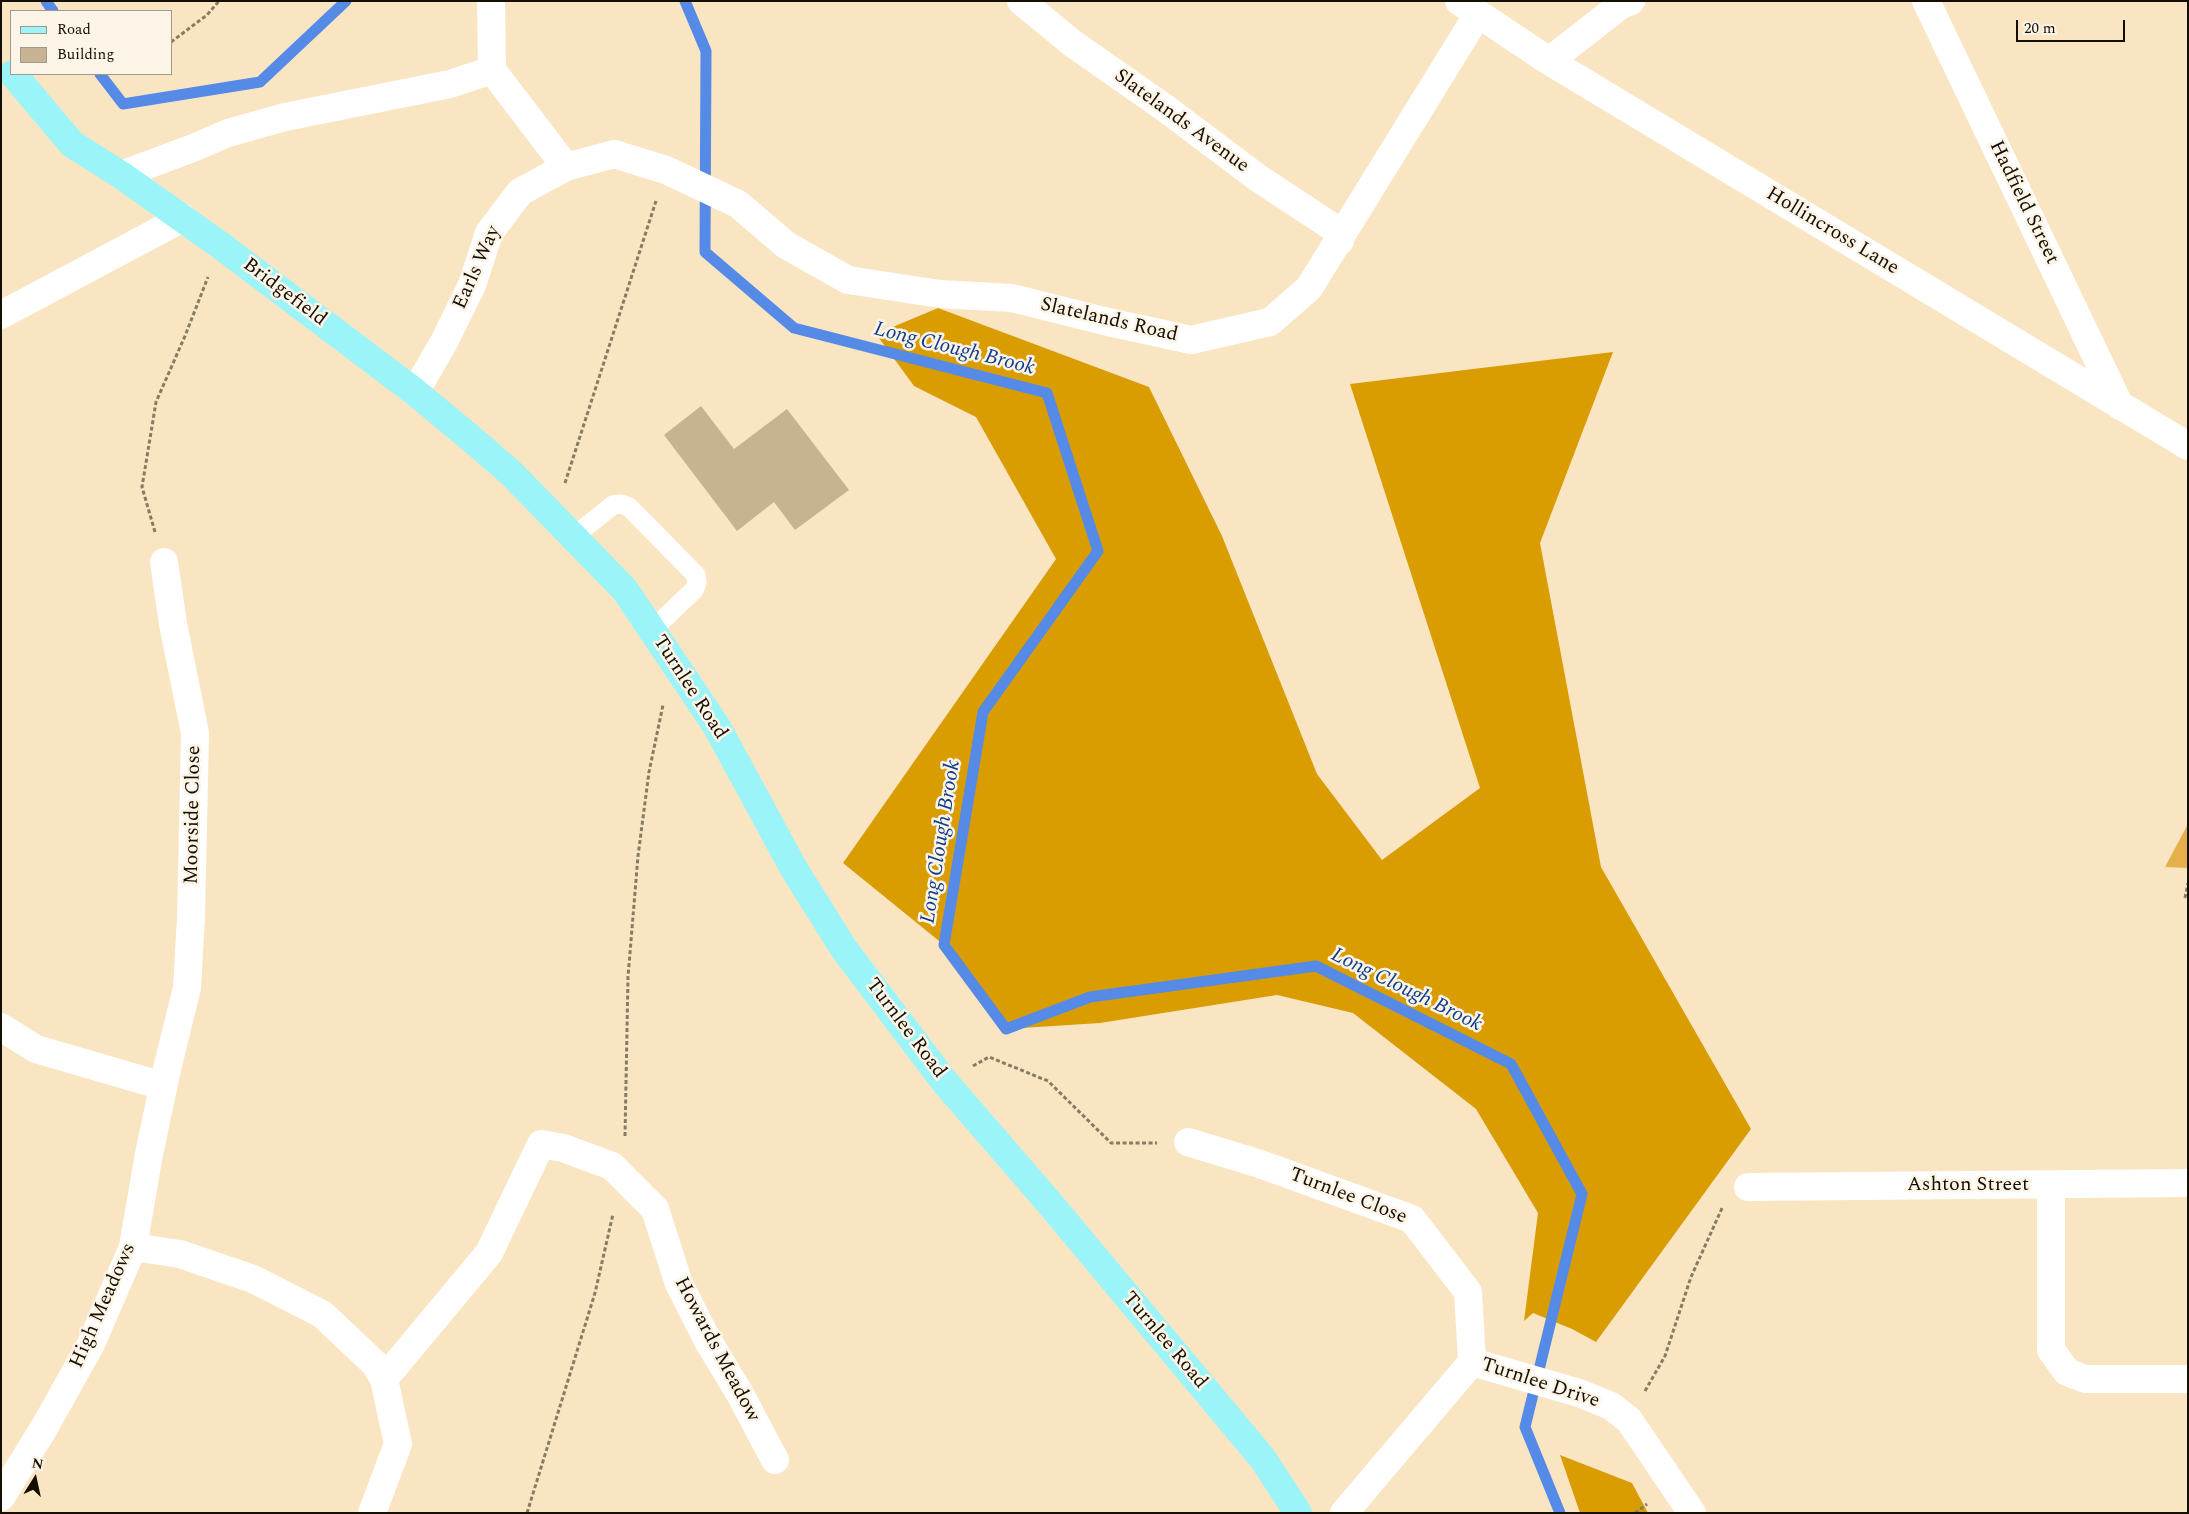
<!DOCTYPE html>
<html>
<head>
<meta charset="utf-8">
<style>
  body { margin:0 }
  #map { position:relative; width:2189px; height:1514px; overflow:hidden; background:#fae5c3; font-family:Spectral,serif }
  canvas { display:block }
  .frame { position:absolute; inset:0; border:2px solid #150e03; pointer-events:none }
  .legend { position:absolute; left:10px; top:10px; width:162px; height:65px; box-sizing:border-box; background:#fcf4e6; border:1px solid #a0988b; margin:0; padding:6px 9px; list-style:none; font-size:15px; color:#150e03 }
  .legend li { display:flex; align-items:center; gap:10px; height:25px }
  .legend b { width:25px; border:1px solid #a0988b }
  .north { position:absolute; left:10px; top:1454px; width:50px; height:50px; -webkit-text-stroke:4px #fcf4e6; paint-order:stroke; rotate:10deg; font-size:14px; font-weight:700; line-height:20px; text-align:center; color:#150e03 }
  .north::after { content:''; display:block; margin:auto; width:18px; height:22px; background:#150e03; clip-path:polygon(50% 0,100% 100%,50% 72%,0 100%) }
  .scale { position:absolute; left:2016px; top:20px; width:109px; height:22px; box-sizing:border-box; border:2px solid #150e03; border-top:0; padding-left:6px; font-size:15px; line-height:18px; white-space:nowrap; color:#150e03; -webkit-text-stroke:4px #fcf4e6; paint-order:stroke }
</style>
</head>
<body>
<div id="map">
<canvas width="2189" height="1514"></canvas>
<div class="frame"></div>
<ul class="legend">
<li><b style="height:6px;background:#9bf4f8"></b>Road</li>
<li><b style="height:14px;background:#c7b392"></b>Building</li>
</ul>
<div class="north">N</div>
<div class="scale">20 m</div>
</div>
<script>
const ctx = document.querySelector('canvas').getContext('2d');
ctx.lineJoin = 'round';
function fillPath(path, color) { ctx.fillStyle = color; ctx.fill(path, 'evenodd'); }
const shape = rows => new Path2D(rows.map(r => 'M' + r).join(''));
function trace(path, color, width, dash) { ctx.strokeStyle = color; ctx.lineWidth = width; ctx.lineCap = dash ? 'butt' : 'round'; ctx.setLineDash(dash || []); ctx.stroke(path); }
function drawText(font, color, halo, rows, align = 'center') {
  ctx.font = font + ' Spectral,serif'; ctx.lineWidth = 5; ctx.setLineDash([]); ctx.textBaseline = 'middle'; ctx.strokeStyle = halo; ctx.fillStyle = color; for (const [text, x, y, turn = 0] of rows) {
    ctx.save(); ctx.translate(x, y); ctx.rotate((+turn || 0) * Math.PI / 180); ctx.textAlign = isNaN(turn) ? turn : align; if (halo) ctx.strokeText(text, 0, 0); ctx.fillText(text, 0, 0); ctx.restore();
  }
}
fillPath(shape([
  [2188,824,2188,868,2165,867]
]), '#e5b04a');
fillPath(shape([
  [938,308,1149,387,1222,536,1317,774,1382,860,1480,788,1350,384,1613,352,1540,543,1601,867,1751,1129,1596,1342,1572,1329,1533,1313,1524,1321,1538,1213,1476,1109,1353,1013,1277,995,1100,1023,1006,1029,944,945,843,863,1056,559,976,417,914,386,876,334],
  [1560,1455,1632,1483,1648,1513,1580,1513]
]), '#d99d02');
trace(shape([
  [46,1,53,11],
  [685,1,706,51,705,252,794,328,1047,393,1098,551,983,712,944,945,1006,1029,1090,997,1316,966,1511,1064,1582,1194,1525,1427,1560,1513],
  [100,74,123,104,260,82,346,1]
]), '#558ae7', 11);
fillPath(shape([
  [701,406,734,449,787,409,849,490,795,530,774,502,737,531,664,435]
]), '#c7b392');
trace(shape([
  [171,42,207,15,219,1],
  [565,483,656,201],
  [155,532,142,487,156,402,185,336,208,277],
  [2185,898,2188,883],
  [973,1066,989,1057,1048,1081,1111,1143,1157,1143],
  [625,1136,628,977,638,856,649,772,663,705],
  [1645,1391,1665,1356,1691,1277,1723,1206],
  [527,1513,595,1293,613,1214],
  [1635,1513,1647,1504]
]), '#887a63', 3, [4, 2.5]);
trace(shape([
  [573,537,613,505,621,504,629,507,696,575,697,583,694,590,652,630]
]), '#fff', 19);
trace(shape([
  [491,1,492,70,566,167,614,154,666,170,738,204,786,245,848,280,940,294,1012,298,1104,321,1191,340,1270,322,1309,288,1478,14],
  [1021,1,1072,43,1165,108,1258,178,1334,228,1340,241],
  [1459,1,1549,61,2188,446],
  [1926,1,2120,406],
  [1549,61,1621,5,1631,1],
  [121,175,193,148,228,133,285,117,450,84,492,70],
  [415,392,444,342,472,285,489,233,520,192,566,167],
  [1,1027,36,1049,163,1086],
  [1188,1142,1260,1164,1412,1219,1468,1292,1472,1362],
  [2051,1185,2051,1350,2067,1372,2085,1379,2188,1379],
  [1748,1187,2188,1183],
  [133,1247,180,1254,253,1279,322,1314,375,1364,384,1379,398,1444,372,1513],
  [384,1379,489,1253,541,1144,563,1148,612,1166,655,1209,679,1284,708,1341,740,1394,775,1460],
  [1,1497,44,1428,91,1344,133,1247,149,1154,167,1069,187,988,191,917,195,733,173,624,164,562],
  [1344,1513,1472,1362,1579,1393,1611,1406,1629,1420,1692,1513]
]), '#fff', 28);
trace(shape([
  [1,315,183,218]
]), '#fff', 28);
trace(shape([
  [13,74,72,144,121,175,220,245,415,392,480,446,512,474,625,590,717,727,794,869,844,949,944,1081,1052,1206,1263,1459,1298,1513]
]), '#9bf4f8', 28);
drawText('20px', '#150e03', '#fcf4e6', [
  ["Slatelands Avenue",1181,122,36],
  ["Hadfield Street",2023,203,64],
  ["Hollincross Lane",1832,232,31],
  ["Earls Way",478,268,-66],
  ["Bridgefield",284,293,37],
  ["Slatelands Road",1109,321,13],
  ["Turnlee Road",689,688,57],
  ["Moorside Close",194,815,-89],
  ["Turnlee Road",905,1029,53],
  ["Ashton Street",1968,1186],
  ["Turnlee Close",1348,1197,21],
  ["High Meadows",104,1306,-66],
  ["Turnlee Road",1164,1341,50],
  ["Howards Meadow",716,1350,62],
  ["Turnlee Drive",1540,1384,18]
]);
drawText('italic 21px', '#0e3e90', '#fcf4e6', [
  ["Long Clough Brook",954,350,14],
  ["Long Clough Brook",942,842,-81],
  ["Long Clough Brook",1406,991,26]
]);
</script>
</body>
</html>
